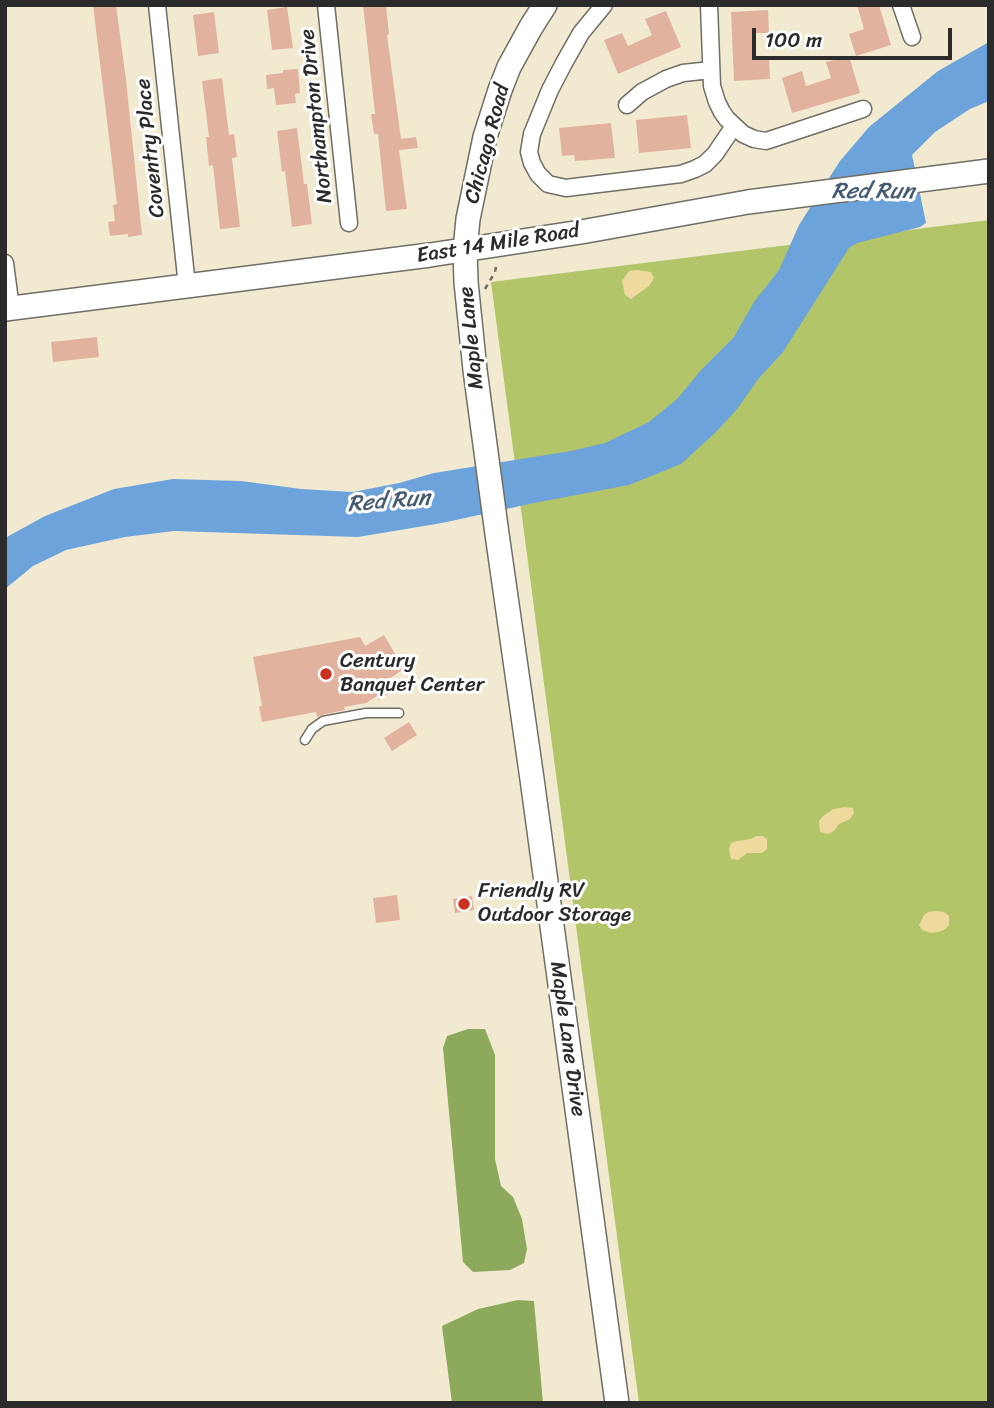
<!DOCTYPE html>
<html>
<head>
<meta charset="utf-8">
<style>
  body { margin:0 }
  #map { position:relative; width:994px; height:1408px; overflow:hidden; background:#f1ead1; font-family:Sriracha,sans-serif }
  canvas { display:block }
  .frame { position:absolute; inset:0; border:7px solid #2b2b2b; pointer-events:none }
  .scale { position:absolute; left:752px; top:28px; width:200px; height:32px; box-sizing:border-box; border:4px solid #2b2b2b; border-top:0; padding-left:9px; font-size:21px; line-height:24px; white-space:nowrap; color:#2b2b2b; -webkit-text-stroke:5px #fff; paint-order:stroke }
</style>
</head>
<body>
<div id="map">
<canvas width="994" height="1408"></canvas>
<div class="frame"></div>
<div class="scale">100 m</div>
</div>
<script>
const ctx = document.querySelector('canvas').getContext('2d');
ctx.lineJoin = 'round';
function fillPath(path, color) { ctx.fillStyle = color; ctx.fill(path, 'evenodd'); }
const shape = rows => new Path2D(rows.map(r => 'M' + r).join(''));
function trace(path, color, width, dash) { ctx.strokeStyle = color; ctx.lineWidth = width; ctx.lineCap = dash ? 'butt' : 'round'; ctx.setLineDash(dash || []); ctx.stroke(path); }
function drawText(font, color, halo, rows, align = 'center') {
  ctx.font = font + ' Sriracha,sans-serif'; ctx.lineWidth = 6; ctx.setLineDash([]); ctx.textBaseline = 'middle'; ctx.strokeStyle = halo; ctx.fillStyle = color; for (const [text, x, y, turn = 0] of rows) {
    ctx.save(); ctx.translate(x, y); ctx.rotate((+turn || 0) * Math.PI / 180); ctx.textAlign = isNaN(turn) ? turn : align; if (halo) ctx.strokeText(text, 0, 0); ctx.fillText(text, 0, 0); ctx.restore();
  }
}
fillPath(shape([
  [989,220,989,1403,639,1403,491,282]
]), '#b2c568');
fillPath(shape([
  [468,1029,485,1029,495,1055,495,1159,501,1186,513,1197,522,1219,527,1249,524,1263,510,1270,473,1272,463,1262,443,1048,447,1036],
  [518,1300,534,1301,543,1403,452,1403,442,1326,478,1309]
]), '#8daa5c');
fillPath(shape([
  [637,270,651,272,654,278,649,286,631,299,625,295,622,281,629,271],
  [845,807,853,808,854,813,850,819,839,824,834,831,828,834,820,832,819,821,823,816,833,809],
  [757,836,763,836,767,839,767,849,762,853,747,853,738,860,731,859,729,849,731,843,737,841,750,839],
  [936,911,944,912,949,916,949,925,944,930,938,932,931,933,922,930,919,925,924,915,928,912]
]), '#eeda9e');
fillPath(shape([
  [989,42,989,101,970,109,935,132,912,155,926,223,920,227,857,243,849,248,783,352,759,378,737,409,717,431,681,464,629,485,534,503,442,523,358,537,174,531,125,537,66,550,33,566,5,589,5,538,45,516,114,489,173,479,241,481,301,489,353,492,399,483,434,473,571,451,605,443,649,422,677,399,702,369,734,337,754,302,779,270,799,225,840,161,869,127,938,71]
]), '#6da3db');
fillPath(shape([
  [93,5,116,5,126,80,142,235,128,237,128,234,110,236,108,222,115,221,113,205,117,204],
  [363,5,386,5,389,34,387,35,401,139,416,137,418,148,399,150,407,209,386,211,378,134,374,134,371,114,375,114],
  [857,5,879,5,891,45,856,56,849,34,864,29],
  [287,7,293,48,272,50,267,10],
  [768,10,769,33,754,33,755,57,769,56,770,79,734,81,731,12],
  [666,11,681,47,618,74,604,40,622,33,628,46,652,35,645,19],
  [214,12,219,53,198,56,193,15],
  [849,56,860,93,792,113,782,78,802,71,806,86,831,78,826,62],
  [298,69,300,93,295,94,296,103,276,105,274,88,267,89,266,75,283,73,283,70],
  [222,78,229,135,234,134,237,157,232,158,240,227,220,229,213,165,209,166,206,137,209,137,202,81],
  [687,115,691,148,639,153,636,120],
  [611,123,615,158,575,161,574,155,562,156,559,128],
  [297,128,304,184,307,184,312,224,292,227,285,171,282,172,277,131],
  [97,337,99,357,53,362,51,342],
  [384,635,404,669,387,680,391,688,387,690,389,693,379,700,377,696,366,703,344,707,345,710,322,715,317,717,316,712,262,722,259,706,262,706,253,657,360,637,365,646],
  [409,722,417,735,392,751,384,738],
  [397,895,400,920,376,923,373,898],
  [472,896,474,910,455,913,453,899]
]), '#e1b39f');
const lane = shape([
  [305,740,312,729,323,721,366,713,399,713]
]);
const street = shape([
  [157,5,187,286],
  [326,5,349,223],
  [604,5,581,33,564,63,550,90,532,134,529,152,532,163,538,174,548,184,566,188,582,186,681,174,695,169,705,164,715,154,734,126],
  [709,5,712,86,717,102,722,112,727,119,743,134,754,139,766,141,863,109],
  [901,5,912,37],
  [627,105,642,92,666,79,683,73,711,70],
  [5,263,11,309]
]);
const secondary = shape([
  [545,5,531,27,509,67,500,90,485,137,468,219,465,250,466,282,475,370,497,534,532,779,617,1403],
  [5,309,430,255,581,232,748,202,989,171]
]);
trace(lane, '#706e65', 11);
trace(street, '#706e65', 19);
trace(secondary, '#706e65', 26);
trace(shape([
  [485,289,495,272,496,267]
]), '#706e65', 2.5, [5, 5]);
trace(lane, '#fff', 8);
trace(street, '#fff', 16);
trace(secondary, '#fff', 23);
for (const [x, y, r, color] of [
  [326,674,7,"#c8321e"],
  [464,904,7,"#c8321e"]
]) { const dot = new Path2D(); dot.arc(x, y, r, 0, 2 * Math.PI); ctx.fillStyle = color; ctx.fill(dot); trace(dot, '#fff', 2.5); }
drawText('21px', '#2b2b2b', '#fff', [
  ["Northampton Drive",317,116,-96],
  ["Chicago Road",488,144,-75],
  ["Coventry Place",151,148,-96],
  ["East 14 Mile Road",498,244,-9],
  ["Maple Lane",472,338,-96],
  ["Maple Lane Drive",567,1039,82]
]);
drawText('21px', '#2b2b2b', '#fff', [
  ["Century",340,662],
  ["Banquet Center",340,686],
  ["Friendly RV",478,892],
  ["Outdoor Storage",478,916]
], 'left');
drawText('italic 23px', '#455b71', '#fff', [
  ["Red Run",873,192],
  ["Red Run",389,502,-5]
]);
</script>
</body>
</html>
